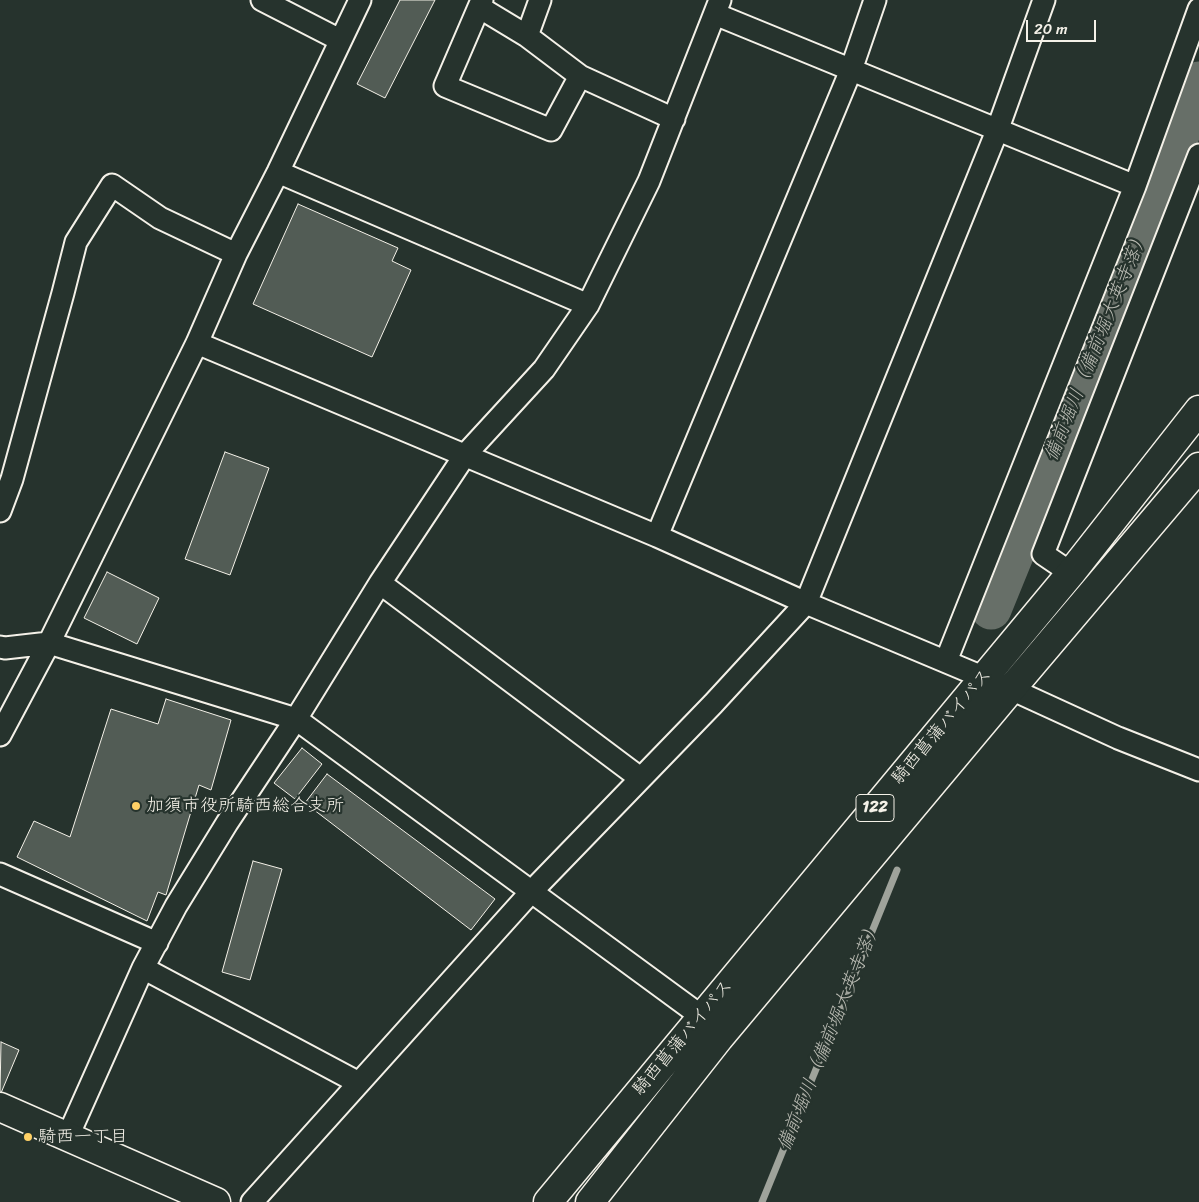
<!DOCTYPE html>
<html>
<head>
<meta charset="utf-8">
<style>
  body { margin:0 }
  #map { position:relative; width:1199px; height:1202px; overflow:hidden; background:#26332d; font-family:Sriracha,sans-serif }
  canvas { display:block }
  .scale { position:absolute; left:1026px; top:20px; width:70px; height:22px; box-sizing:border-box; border:2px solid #f4f1e8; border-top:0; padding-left:6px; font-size:15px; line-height:18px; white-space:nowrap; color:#f4f1e8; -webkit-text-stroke:4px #26332d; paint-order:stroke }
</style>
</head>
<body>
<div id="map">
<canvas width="1199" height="1202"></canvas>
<div class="scale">20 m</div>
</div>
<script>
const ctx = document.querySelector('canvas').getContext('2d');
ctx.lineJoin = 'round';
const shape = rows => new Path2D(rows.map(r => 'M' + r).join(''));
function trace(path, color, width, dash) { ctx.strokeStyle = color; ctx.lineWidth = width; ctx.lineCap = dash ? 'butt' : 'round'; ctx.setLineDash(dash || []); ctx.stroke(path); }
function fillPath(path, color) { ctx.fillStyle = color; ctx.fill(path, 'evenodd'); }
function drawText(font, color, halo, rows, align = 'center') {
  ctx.font = font + ' Sriracha,"Klee One",sans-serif'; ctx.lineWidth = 4.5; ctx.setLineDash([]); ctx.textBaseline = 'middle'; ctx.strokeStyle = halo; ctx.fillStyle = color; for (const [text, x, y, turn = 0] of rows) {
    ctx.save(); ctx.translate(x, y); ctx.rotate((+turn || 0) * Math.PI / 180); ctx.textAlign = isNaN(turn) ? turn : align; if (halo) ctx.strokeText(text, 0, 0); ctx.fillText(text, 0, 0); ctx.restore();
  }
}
trace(shape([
  [762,1202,897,870]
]), '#9fa39b', 7);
trace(shape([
  [991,609,1108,322,1199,82]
]), '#676f68', 41);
const building = shape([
  [400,0,435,0,385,98,357,84,400,0],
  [298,204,398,248,392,261,411,270,372,357,253,304,298,204],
  [225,452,269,468,230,575,185,559,225,452],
  [107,572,159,598,137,644,84,618,107,572],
  [166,699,231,720,211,790,199,785,166,895,158,892,147,921,17,857,34,821,70,837,111,709,158,724,166,699],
  [302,748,322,764,295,799,274,783,302,748],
  [327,774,495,899,471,930,305,803,327,774],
  [253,861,282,869,250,980,222,972,253,861],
  [1,1042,19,1050,1,1093,0,1093,1,1042]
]);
fillPath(building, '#525c55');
trace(building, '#f4f1e8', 1);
const minor = shape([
  [262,0,340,40],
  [479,7,527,36,580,76,551,130,445,86,479,7,482,0],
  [715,14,1135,186,1199,9],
  [527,36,540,0],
  [580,76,674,119],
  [278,172,588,305],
  [197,343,657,536,806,603,1011,689,1118,738,1199,770],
  [0,511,12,479,63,293,76,242,112,185,160,218,236,254],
  [657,536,851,70,875,0],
  [1071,573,1043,554,1199,155],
  [380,583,640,778],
  [0,647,5,648,49,643,296,719,701,1016],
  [946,661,1135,186],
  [0,735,49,643,197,343,236,254,278,172,360,0],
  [0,874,157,943],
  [143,968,359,1083],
  [68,1136,143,968,176,906,227,823,296,719,380,583,465,455,544,369,588,305,649,181,720,0],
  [252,1202,531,892,713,704,806,603,997,131,1044,0]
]);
const secondary = shape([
  [0,1107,216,1202]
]);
const trunk = shape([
  [548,1202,1071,573,1199,410],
  [590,1202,719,1038,1011,689,1199,467]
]);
trace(minor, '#f4f1e8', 25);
trace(secondary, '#f4f1e8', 31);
trace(trunk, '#f4f1e8', 31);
trace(minor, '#26332d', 21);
trace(secondary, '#26332d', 28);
trace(trunk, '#26332d', 28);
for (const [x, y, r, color] of [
  [136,806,5,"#ffd166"],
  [28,1137,5,"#ffd166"]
]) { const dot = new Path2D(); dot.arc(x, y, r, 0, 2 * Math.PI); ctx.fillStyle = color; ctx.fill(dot); trace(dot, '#26332d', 2); }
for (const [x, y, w] of [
  [875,808,38]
]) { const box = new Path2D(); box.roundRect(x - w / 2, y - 13.5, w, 27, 4); ctx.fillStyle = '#26332d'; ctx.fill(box); trace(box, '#f4f1e8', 1); }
drawText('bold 16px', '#f4f1e8', null, [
  ["122",875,808]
]);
drawText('18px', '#f4f1e8', '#26332d', [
  ["騎西菖蒲バイパス",942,727,-50],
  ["騎西菖蒲バイパス",683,1038,-50]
]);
drawText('18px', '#f4f1e8', '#26332d', [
  ["加須市役所騎西総合支所",146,806],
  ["騎西一丁目",38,1137]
], 'left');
drawText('italic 19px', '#bcbdb5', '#26332d', [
  ["備前堀川（備前堀大英寺落）",1097,346,-68],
  ["備前堀川（備前堀大英寺落）",830,1036,-68]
]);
</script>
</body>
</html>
